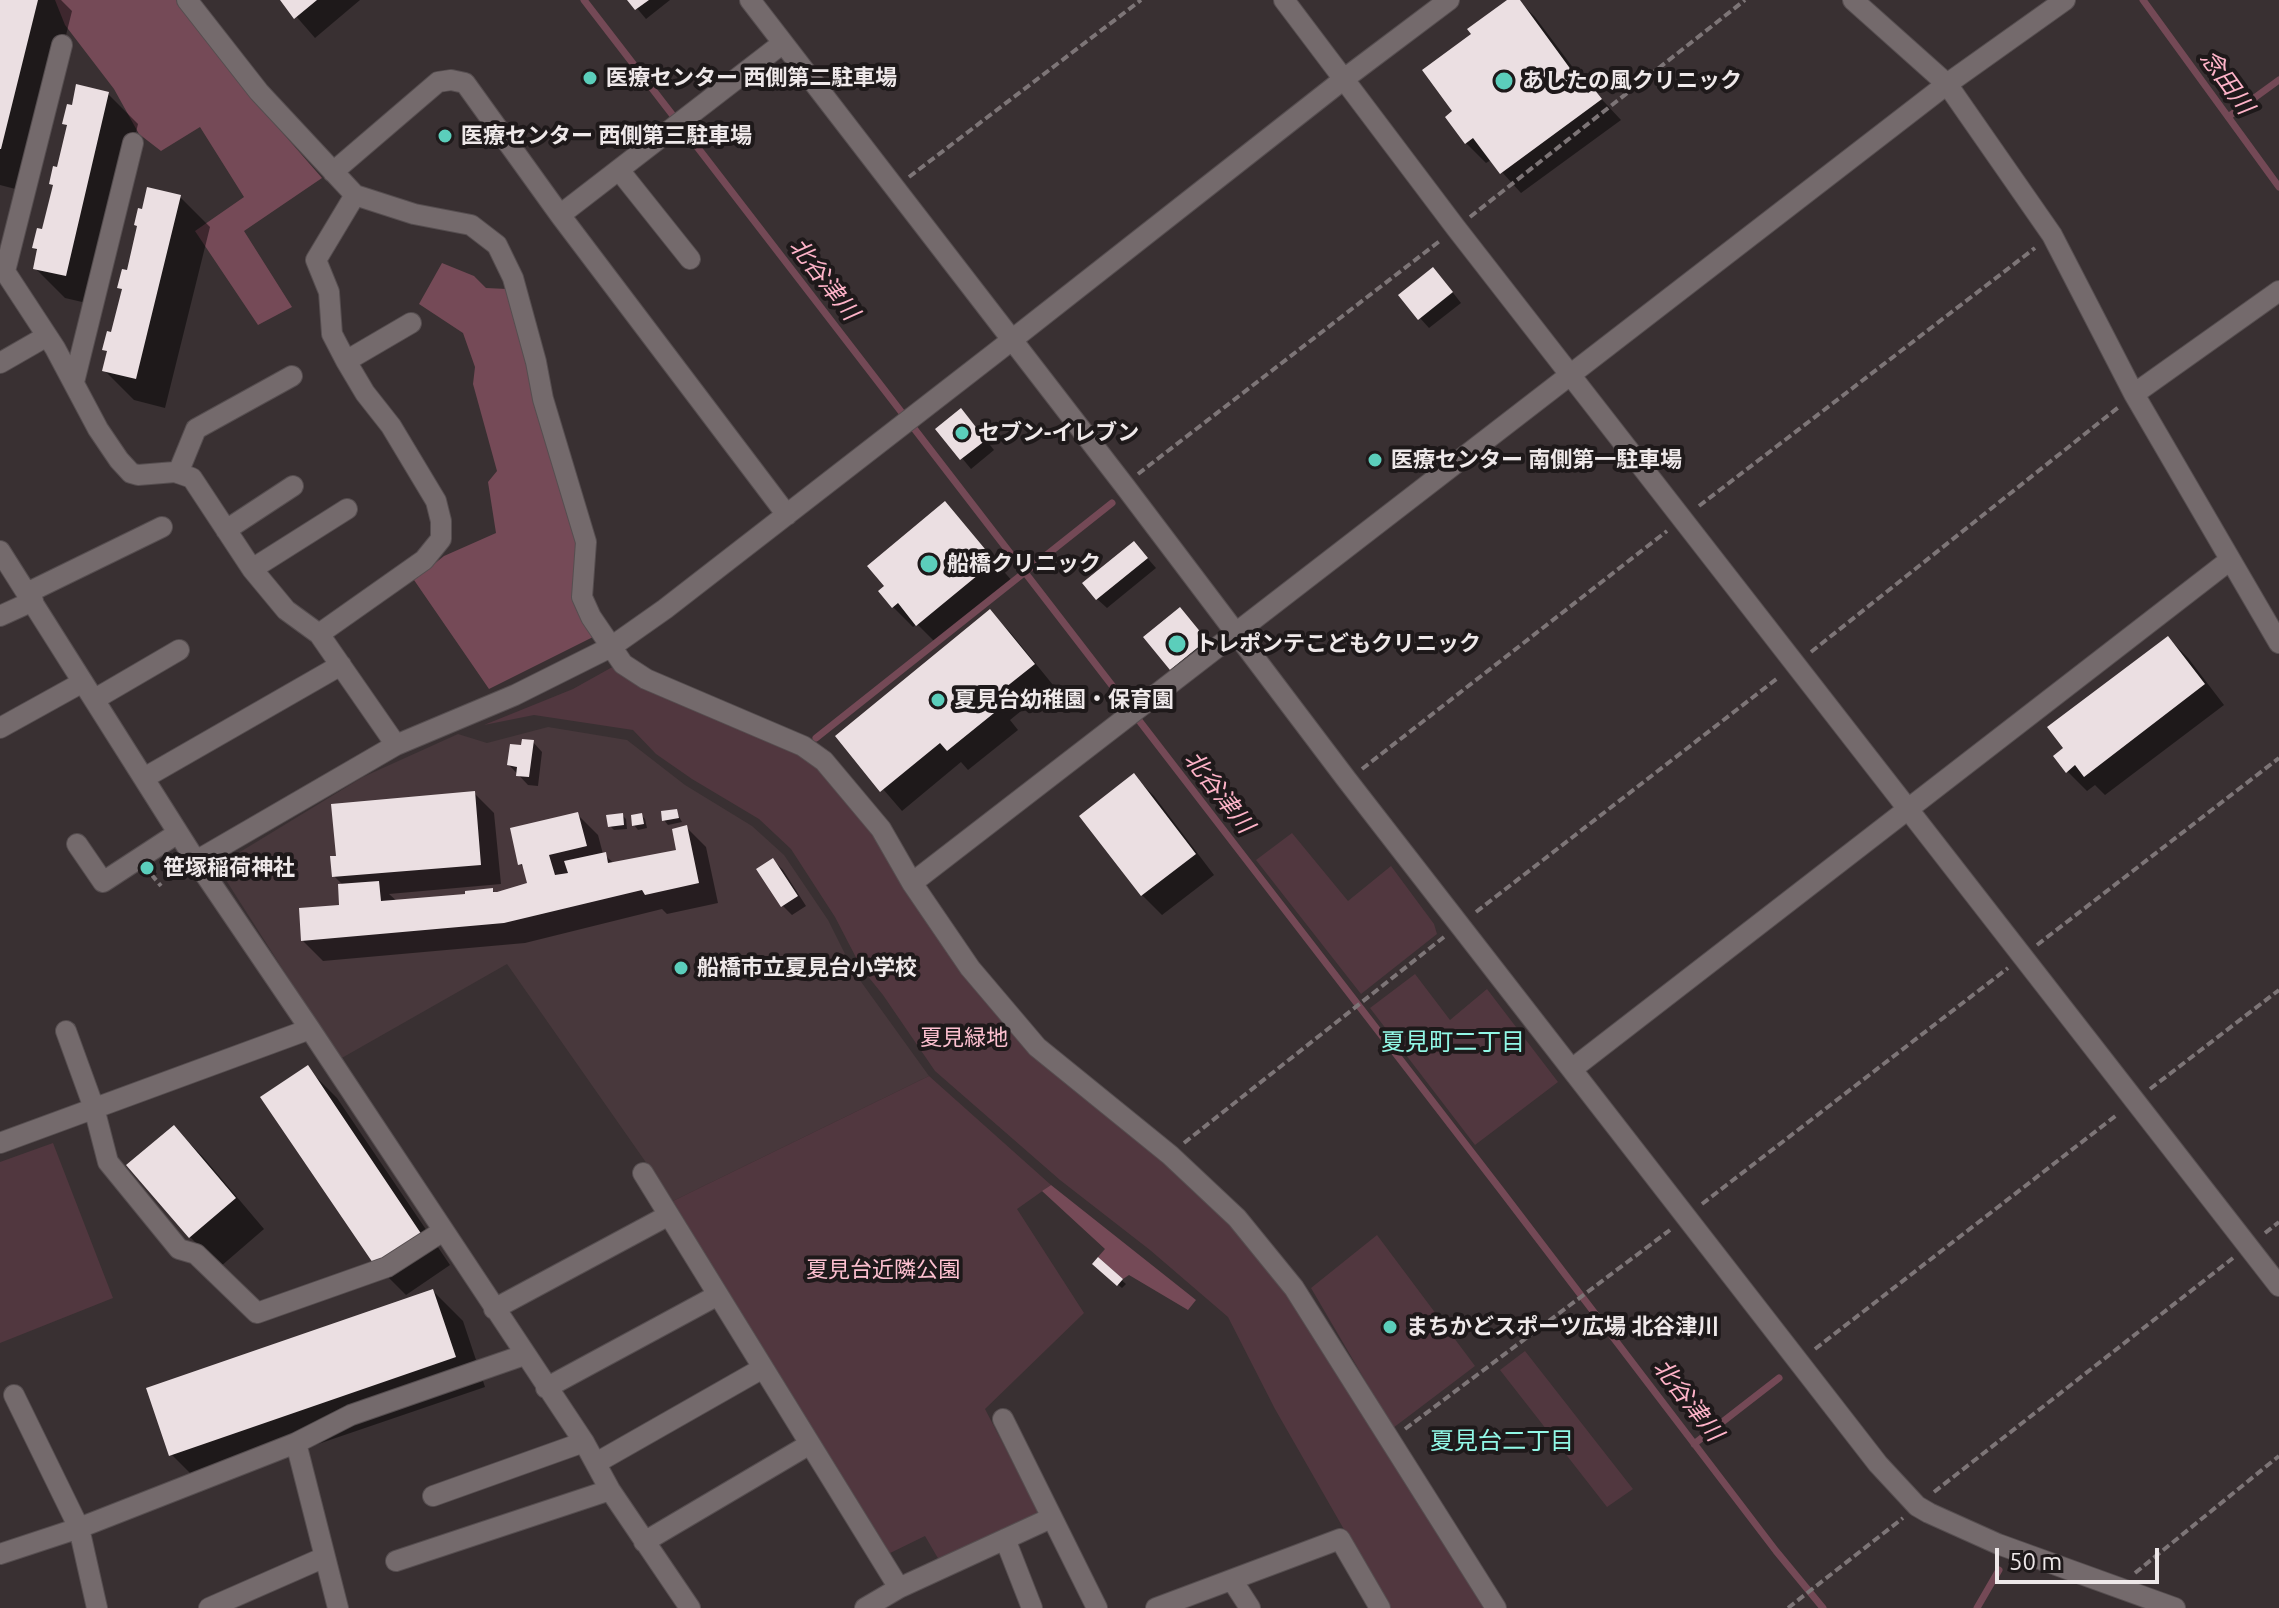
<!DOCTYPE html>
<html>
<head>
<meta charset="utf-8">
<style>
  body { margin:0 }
  #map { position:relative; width:2279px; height:1608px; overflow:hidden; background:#393032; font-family:Ubuntu,sans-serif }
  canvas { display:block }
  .scale { position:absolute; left:1995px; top:1548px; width:164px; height:36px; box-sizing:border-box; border:4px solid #eee8e9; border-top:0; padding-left:10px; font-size:24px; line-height:28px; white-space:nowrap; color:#eee8e9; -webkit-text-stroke:6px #1e191a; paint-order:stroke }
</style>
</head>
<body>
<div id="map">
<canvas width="2279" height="1608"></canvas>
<div class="scale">50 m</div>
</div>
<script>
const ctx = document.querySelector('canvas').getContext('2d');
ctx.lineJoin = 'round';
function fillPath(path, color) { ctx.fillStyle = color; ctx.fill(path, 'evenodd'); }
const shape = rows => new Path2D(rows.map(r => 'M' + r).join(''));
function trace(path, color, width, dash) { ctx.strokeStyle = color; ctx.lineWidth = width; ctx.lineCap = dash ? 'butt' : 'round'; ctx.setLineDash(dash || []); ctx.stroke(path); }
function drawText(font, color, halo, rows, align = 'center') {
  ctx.font = font + ' Ubuntu,"Noto Sans JP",sans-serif'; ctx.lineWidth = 8; ctx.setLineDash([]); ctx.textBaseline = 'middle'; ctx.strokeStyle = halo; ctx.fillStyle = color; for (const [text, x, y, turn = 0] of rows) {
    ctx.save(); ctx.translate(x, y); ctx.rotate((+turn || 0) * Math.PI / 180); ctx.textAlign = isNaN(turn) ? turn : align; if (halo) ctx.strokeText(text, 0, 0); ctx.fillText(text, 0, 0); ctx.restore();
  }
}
fillPath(shape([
  [548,727,627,740,685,785,752,826,784,855,828,920,854,972,929,1076,673,1201,507,964,340,1059,217,866,363,777,458,734,487,743]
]), '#48383c');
fillPath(shape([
  [616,665,799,753,817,765,872,832,964,973,1233,1222,1289,1289,1484,1608,1389,1608,1275,1409,1228,1317,1150,1250,1060,1180,935,1071,883,995,862,969,835,917,791,849,759,819,692,779,656,754,633,730,534,715,484,725,573,689],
  [1292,833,1348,901,1391,866,1434,924,1437,934,1361,994,1256,860],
  [1415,974,1450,1020,1487,989,1558,1082,1475,1145,1370,1008],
  [929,1076,1051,1185,1017,1209,1084,1313,985,1409,1039,1513,939,1560,925,1536,884,1556,673,1201],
  [53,1143,113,1298,0,1343,0,1162],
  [1377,1235,1475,1366,1393,1428,1311,1288],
  [1525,1351,1633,1489,1607,1507,1500,1370]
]), '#51373f');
fillPath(shape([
  [55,0,176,0,253,99,322,178,244,231,292,307,258,325,195,231,244,197,200,127,161,151,139,134,114,89,65,25],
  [442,263,474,276,486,288,507,289,578,541,595,636,489,689,414,580,444,556,496,533,488,482,497,471,473,384,475,367,463,333,419,304],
  [1051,1185,1196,1300,1188,1310,1129,1275,1123,1279,1098,1257,1105,1249,1042,1191]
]), '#754a57');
fillPath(shape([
  [0,0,61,0,72,11,27,192,0,185],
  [282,0,360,0,315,38],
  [630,0,670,0,646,19],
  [1510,0,1518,0,1535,17,1592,93,1594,91,1621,120,1521,193,1491,160,1486,163,1466,143,1455,112,1474,34],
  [108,94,138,124,95,305,65,298,35,268,39,252,34,248,44,232,54,187,51,183,58,169,68,127,65,124],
  [180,197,210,227,165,408,134,400,104,370,108,353,105,349,113,335,123,291,120,287],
  [1443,280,1461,303,1429,328,1420,318],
  [970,420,994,450,971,469,938,429],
  [945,504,1013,582,938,645,917,624,913,627,893,607],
  [1143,553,1156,568,1107,608,1097,599],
  [990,612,1010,632,1053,685,1010,720,1018,730,968,770,961,762,902,811,838,737],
  [1190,619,1215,651,1181,678,1171,669],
  [2168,638,2188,658,2224,705,2105,795,2095,785,2087,791,2067,771],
  [533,742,542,752,538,786,528,785,509,765,522,748],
  [1134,776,1154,796,1214,875,1162,915,1142,895],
  [474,793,494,813,501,884,389,894,398,902,467,895,492,890,496,894,530,884,526,870,520,864,578,815,598,835,603,854,615,864,678,851,686,827,706,847,718,903,667,914,662,909,525,943,323,961,303,941,341,907,343,885,334,876],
  [676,811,682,822,668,825,664,820],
  [622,815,626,819,627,829,614,830,610,826],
  [641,815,645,819,647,828,638,830,634,825],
  [773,860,783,870,806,906,792,915,782,905],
  [142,868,153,868,157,874,151,878],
  [307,1068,337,1098,450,1265,406,1295,376,1265],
  [174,1127,203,1157,264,1229,220,1267,190,1237,129,1165],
  [1098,1260,1126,1284,1122,1288,1094,1264],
  [433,1291,463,1321,485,1387,201,1484,171,1454]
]), '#0007');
trace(shape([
  [584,0,1500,1189,1776,1551,1823,1608],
  [2143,0,2279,187],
  [2228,117,2279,80],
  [816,738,1112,503],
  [1694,1444,1779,1378],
  [1977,1608,1999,1570]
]), '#744956', 7);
fillPath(shape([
  [0,0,38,0,1,149,0,149],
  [280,0,317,0,294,19],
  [627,0,649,0,635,10],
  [1507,0,1520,0,1588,93,1594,89,1602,99,1500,174,1473,138,1465,144,1445,117,1452,111,1422,70,1471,34,1467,29],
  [76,84,109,92,66,276,33,269,37,249,32,248,37,228,42,229,53,185,49,184,53,166,57,167,67,125,62,124,67,104,72,105],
  [147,187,181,195,136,379,102,371,107,351,102,350,107,331,111,332,122,289,117,288,122,269,127,270,137,226,134,225,138,208,142,209],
  [1433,267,1453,292,1418,320,1398,295],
  [961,408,986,440,960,460,935,429],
  [945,501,995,561,916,626,898,603,892,608,878,591,884,586,867,566],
  [1134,541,1148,558,1096,600,1082,583],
  [1180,607,1207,640,1170,670,1143,637],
  [990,609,1035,664,991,699,999,709,947,751,940,743,880,792,835,736],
  [2168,636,2205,684,2084,777,2075,765,2066,773,2053,756,2063,748,2047,727],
  [522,739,534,740,529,777,516,776,517,767,507,765,510,744,521,745],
  [1134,773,1196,854,1141,896,1079,816],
  [475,791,481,865,332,877,330,856,336,856,331,804],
  [677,809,679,818,662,821,661,811],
  [578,812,587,846,549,855,555,875,568,873,564,861,606,852,608,863,676,850,672,829,687,825,699,883,645,895,642,890,504,923,301,941,299,908,339,905,338,884,379,881,381,901,465,894,465,891,493,888,493,892,497,892,527,883,522,864,518,865,510,828],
  [623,813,624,825,608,827,606,815],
  [642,813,644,824,632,826,631,815],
  [773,858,798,896,781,907,756,869],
  [149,861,155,869,145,875,140,868],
  [308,1065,422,1235,375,1266,260,1097],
  [174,1125,236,1198,189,1238,126,1165],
  [1098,1257,1123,1279,1117,1286,1092,1264],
  [433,1289,456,1357,169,1456,146,1388]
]), '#ebdfe2');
const minor = shape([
  [187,0,259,92,355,195,414,214,471,225,497,245,513,278,536,362,543,399,586,542,582,597,591,617,623,664,646,679,803,746,824,761,881,829,912,883,970,968,1037,1047,1170,1155,1237,1218,1294,1288,1496,1608],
  [750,0,1124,485,1347,780,1878,1464,1917,1506,1929,1513,1998,1544,2175,1608],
  [1284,0,1456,228,2279,1286],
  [1853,0,1947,84,2052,235,2134,394,2279,643],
  [619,170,690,259],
  [333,172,438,82,451,80,465,83,560,215,787,515],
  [560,215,783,43],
  [0,264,55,348,98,429,119,460,131,473,138,475,175,472,192,478,252,569,286,610,319,634,396,745],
  [5,271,62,45],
  [346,361,411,323],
  [0,363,47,336],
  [74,382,133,143],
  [2134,394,2279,291],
  [178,473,196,429,292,376],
  [226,530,293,486],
  [0,551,196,861,310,1029,584,1442,610,1490,690,1608],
  [252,569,347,509],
  [27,593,162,527],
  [0,616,33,601],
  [319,634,424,560,441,539,441,521,436,501,391,426,365,393,346,361,332,334,329,292,316,260,355,195],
  [95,699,179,650],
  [0,728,83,682],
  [144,778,341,665],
  [77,844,103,882,178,833],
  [196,861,396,745,515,695,611,647,665,609,999,350,1344,79,1449,0],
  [912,883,1947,84,2065,0],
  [66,1031,94,1108,108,1162,179,1249,196,1254,257,1313,387,1267,443,1231],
  [1572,1069,2230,560],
  [0,1143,310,1029],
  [643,1173,899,1588],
  [494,1309,669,1215],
  [546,1388,718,1295],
  [14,1395,79,1528,97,1608],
  [1003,1419,1097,1608],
  [296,1443,338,1608],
  [596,1463,763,1368],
  [433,1496,584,1442],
  [1005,1539,1032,1608],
  [644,1542,810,1444],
  [0,1554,79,1528,296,1443,351,1415,524,1355],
  [396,1561,610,1490],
  [1232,1580,1250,1608],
  [209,1608,325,1557],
  [865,1608,899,1588,1051,1518],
  [1156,1608,1340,1539,1380,1608]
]);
trace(minor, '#564e50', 22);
trace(shape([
  [909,177,1141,0],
  [1470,217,1745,0],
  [1138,474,1441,240],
  [1699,506,2035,248],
  [1811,652,2120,406],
  [1362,769,1667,531],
  [151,874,161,886],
  [1476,912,1779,677],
  [2037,945,2279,758],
  [2150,1089,2279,990],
  [1184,1143,1444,937],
  [1702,1204,2008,968],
  [2265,1233,2279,1222],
  [1815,1349,2118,1114],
  [1405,1429,1670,1230],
  [1934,1492,2233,1258],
  [2135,1573,2279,1456],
  [1788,1608,1903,1518]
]), '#7d7577', 4, [8, 4]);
trace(minor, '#746a6c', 20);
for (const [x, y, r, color] of [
  [590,78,8,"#5bcebb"],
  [1504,81,10,"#5bcebb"],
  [445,136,8,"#5bcebb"],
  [962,433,8,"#5bcebb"],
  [1375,460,8,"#5bcebb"],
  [929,564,10,"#5bcebb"],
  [1177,644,10,"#5bcebb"],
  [938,700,8,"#5bcebb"],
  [147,868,8,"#5bcebb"],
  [681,968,8,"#5bcebb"],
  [1390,1327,8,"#5bcebb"]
]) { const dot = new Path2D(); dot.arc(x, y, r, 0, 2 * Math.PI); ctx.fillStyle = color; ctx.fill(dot); trace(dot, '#1e191a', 3); }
drawText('bold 22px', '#eee8e9', '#1e191a', [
  ["医療センター 西側第二駐車場",606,78],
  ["あしたの風クリニック",1522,81],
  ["医療センター 西側第三駐車場",461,136],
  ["セブン-イレブン",978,433],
  ["医療センター 南側第一駐車場",1391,460],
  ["船橋クリニック",947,564],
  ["トレポンテこどもクリニック",1195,644],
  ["夏見台幼稚園・保育園",954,700],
  ["笹塚稲荷神社",163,868],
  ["船橋市立夏見台小学校",697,968],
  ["まちかどスポーツ広場 北谷津川",1406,1327]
], 'left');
drawText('22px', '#fdc0d0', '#1e191a', [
  ["夏見緑地",964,1038],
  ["夏見台近隣公園",883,1270]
]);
drawText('italic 24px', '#feb3c8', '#1e191a', [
  ["念田川",2227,82,54],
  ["北谷津川",824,279,52],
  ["北谷津川",1219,792,52],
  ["北谷津川",1688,1400,52]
]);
drawText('24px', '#91f8e6', '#1e191a', [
  ["夏見町二丁目",1453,1042],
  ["夏見台二丁目",1502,1441]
]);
</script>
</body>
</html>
